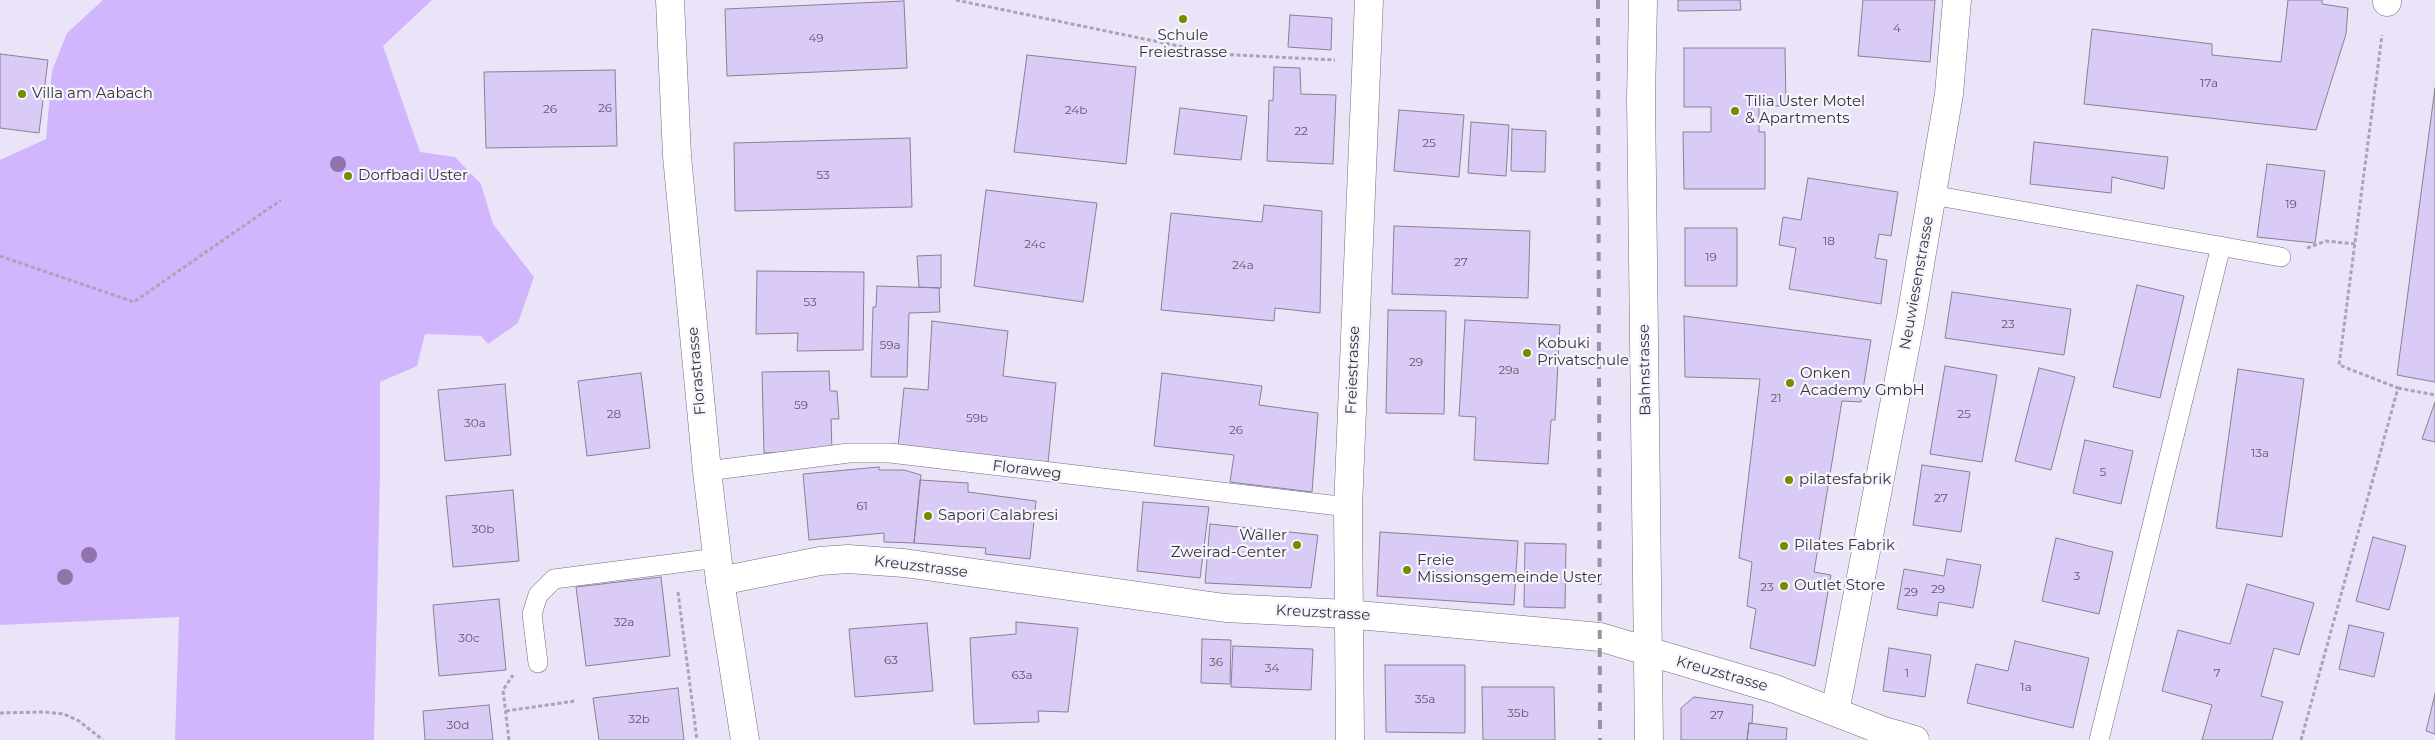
<!DOCTYPE html>
<html>
<head>
<meta charset="utf-8">
<style>
  body { margin:0 }
  canvas { display:block; background:#ebe4f8 }
</style>
</head>
<body>
<canvas width="2435" height="740"></canvas>
<script>
const ctx = document.querySelector('canvas').getContext('2d');
ctx.lineJoin = 'round';
function fillPath(path, color) { ctx.fillStyle = color; ctx.fill(path, 'evenodd'); }
const shape = rows => new Path2D(rows.map(r => 'M' + r).join(''));
function trace(path, color, width, dash) { ctx.strokeStyle = color; ctx.lineWidth = width; ctx.lineCap = dash ? 'butt' : 'round'; ctx.setLineDash(dash || []); ctx.stroke(path); }
function drawText(font, color, halo, rows, align = 'center') {
  ctx.font = font + ' Montserrat,sans-serif'; ctx.lineWidth = 4.5; ctx.setLineDash([]); ctx.textBaseline = 'middle'; ctx.strokeStyle = halo; ctx.fillStyle = color; for (const [text, x, y, turn = 0] of rows) {
    ctx.save(); ctx.translate(x, y); ctx.rotate((+turn || 0) * Math.PI / 180); ctx.textAlign = isNaN(turn) ? turn : align; if (halo) ctx.strokeText(text, 0, 0); ctx.fillText(text, 0, 0); ctx.restore();
  }
}
fillPath(shape([
  [103,0,432,0,383,46,420,152,455,157,481,184,493,224,534,277,518,323,488,344,481,336,425,334,417,366,380,382,380,474,374,740,175,740,179,617,0,625,0,160,46,139,52,71,67,33]
]), '#d1b6fe');
const building = shape([
  [1678,0,1740,0,1741,10,1678,11,1678,0],
  [1863,0,1935,0,1930,62,1858,56,1863,0],
  [2288,0,2322,0,2322,4,2348,8,2346,34,2316,130,2084,104,2092,29,2212,44,2212,55,2281,62,2288,0],
  [904,1,907,68,727,76,725,9,904,1],
  [1290,15,1332,18,1331,50,1288,47,1290,15],
  [1684,48,1785,48,1786,106,1759,106,1759,132,1765,132,1765,189,1684,189,1683,132,1711,132,1711,107,1684,107,1684,48],
  [0,54,48,60,39,133,0,128,0,54],
  [1027,55,1136,67,1126,164,1014,152,1027,55],
  [1274,67,1300,68,1301,94,1336,95,1333,164,1267,161,1269,100,1273,101,1274,67],
  [615,70,617,146,486,148,484,72,615,70],
  [2435,88,2435,382,2397,375,2435,88],
  [1180,108,1247,116,1241,160,1174,154,1180,108],
  [1399,110,1464,115,1459,177,1394,171,1399,110],
  [1471,122,1509,125,1506,176,1468,173,1471,122],
  [1512,129,1546,131,1545,172,1511,171,1512,129],
  [910,138,912,207,735,211,734,143,910,138],
  [2034,142,2168,157,2164,189,2112,177,2111,193,2030,184,2034,142],
  [2267,164,2325,171,2315,243,2257,237,2267,164],
  [1808,178,1898,192,1891,236,1879,234,1875,258,1887,260,1881,304,1789,289,1796,248,1779,245,1783,217,1801,220,1808,178],
  [986,190,1097,203,1083,302,974,286,986,190],
  [1264,205,1322,211,1320,313,1275,308,1274,321,1161,310,1171,213,1262,222,1264,205],
  [1394,226,1530,231,1528,298,1392,294,1394,226],
  [1685,228,1737,228,1737,286,1685,286,1685,228],
  [941,255,941,288,919,287,917,256,941,255],
  [757,271,864,272,863,350,797,351,798,333,756,334,757,271],
  [2137,285,2184,296,2160,398,2113,387,2137,285],
  [877,286,939,288,940,312,909,313,907,377,871,377,873,307,876,307,877,286],
  [1952,292,2071,309,2064,355,1945,338,1952,292],
  [1388,310,1446,311,1444,414,1386,413,1388,310],
  [1684,316,1871,340,1861,402,1842,401,1814,572,1831,575,1815,666,1750,648,1756,609,1747,606,1752,562,1739,558,1760,379,1685,377,1684,316],
  [1465,320,1560,325,1555,420,1551,420,1548,464,1474,460,1476,417,1459,416,1465,320],
  [932,321,1008,331,1003,376,1056,383,1048,463,898,447,904,388,928,390,932,321],
  [1945,366,1997,375,1982,462,1930,454,1945,366],
  [2039,368,2075,377,2051,470,2015,461,2039,368],
  [2238,369,2304,379,2282,537,2216,528,2238,369],
  [829,371,830,391,837,391,839,419,831,419,832,451,764,453,762,372,829,371],
  [641,373,650,448,587,456,578,381,641,373],
  [1162,373,1262,386,1259,405,1318,413,1312,492,1230,482,1234,455,1154,446,1162,373],
  [505,384,511,455,445,461,438,390,505,384],
  [2435,402,2435,442,2422,439,2435,402],
  [2085,440,2133,451,2121,504,2073,493,2085,440],
  [1922,465,1970,472,1961,532,1913,525,1922,465],
  [879,467,879,470,904,470,921,475,914,543,884,542,884,533,809,540,803,474,879,467],
  [920,480,968,483,968,492,1036,501,1030,559,985,554,986,548,914,543,920,480],
  [513,490,519,561,453,567,446,496,513,490],
  [1143,502,1209,507,1200,578,1137,571,1143,502],
  [1210,524,1318,535,1311,588,1205,583,1210,524],
  [1380,532,1518,541,1514,605,1377,596,1380,532],
  [2373,537,2406,546,2389,610,2356,601,2373,537],
  [2056,538,2113,552,2099,614,2042,601,2056,538],
  [1525,543,1566,544,1565,608,1524,607,1525,543],
  [1947,559,1981,565,1973,608,1939,602,1937,616,1897,609,1904,569,1944,576,1947,559],
  [661,577,670,656,586,666,576,587,661,577],
  [2247,584,2314,603,2299,655,2274,648,2261,696,2283,702,2272,740,2202,740,2212,705,2162,691,2178,630,2230,644,2247,584],
  [499,599,506,670,439,676,433,605,499,599],
  [1016,622,1078,628,1068,712,1038,711,1039,722,974,724,970,638,1016,634,1016,622],
  [927,623,933,691,855,697,849,629,927,623],
  [2349,625,2384,633,2374,677,2339,669,2349,625],
  [1202,639,1231,640,1230,684,1201,683,1202,639],
  [2015,641,2089,658,2073,728,1967,703,1976,664,2008,671,2015,641],
  [1233,646,1313,649,1311,690,1231,687,1233,646],
  [1889,648,1931,655,1925,697,1883,691,1889,648],
  [1385,665,1465,665,1465,733,1386,732,1385,665],
  [1482,687,1554,687,1555,740,1483,740,1482,687],
  [678,688,684,740,599,740,593,698,678,688],
  [2435,694,2435,734,2426,731,2435,694],
  [1694,697,1753,705,1752,724,1749,723,1747,740,1681,740,1681,708,1694,697],
  [489,705,493,740,425,740,423,711,489,705],
  [1749,723,1787,728,1786,740,1747,740,1749,723]
]);
fillPath(building, '#d9caf6');
trace(building, '#888194', 1);
const lane = shape([
  [1932,195,2281,257],
  [707,471,849,453,890,453,1348,507],
  [538,663,532,614,538,595,554,579,717,558],
  [2099,740,2221,246]
]);
const street = shape([
  [1643,0,1641,99,1649,740],
  [2387,2,2387,0],
  [720,581,820,561,848,559,904,563,1225,608,1347,614,1600,637,1775,689,1884,731,1915,740],
  [1835,712,1911,317,1949,94,1957,0],
  [1350,740,1348,507,1369,0]
]);
const secondary = shape([
  [670,0,677,156,707,471,720,581,745,740]
]);
trace(lane, '#736c7e', 20);
trace(street, '#736c7e', 29);
trace(secondary, '#736c7e', 29);
trace(shape([
  [956,0,1217,54,1335,60],
  [2307,248,2326,241,2355,244],
  [0,256,134,302,281,200],
  [2398,388,2435,395],
  [678,592,697,740],
  [506,711,575,701],
  [0,713,44,712,64,714,79,721,103,740],
  [509,740,503,690,513,675],
  [2301,740,2398,388,2339,365,2382,35]
]), '#aaa4b4', 3, [4, 2.5]);
trace(lane, '#fff', 19);
trace(street, '#fff', 28);
trace(secondary, '#fff', 28);
trace(shape([
  [1598,0,1600,740]
]), '#9994a2', 4, [9, 9]);
ctx.fillStyle = '#8e74aa';
for (const [x, y] of [
  [338,164],
  [89,555],
  [65,577]
]) { ctx.beginPath(); ctx.arc(x, y, 8, 0, 2 * Math.PI); ctx.fill(); }
for (const [x, y, r, color] of [
  [1183,19,5,"#738c00"],
  [22,94,5,"#738c00"],
  [1735,111,5,"#738c00"],
  [348,176,5,"#738c00"],
  [1527,353,5,"#738c00"],
  [1790,383,5,"#738c00"],
  [1789,480,5,"#738c00"],
  [928,516,5,"#738c00"],
  [1297,545,5,"#738c00"],
  [1784,546,5,"#738c00"],
  [1407,570,5,"#738c00"],
  [1784,586,5,"#738c00"]
]) { const dot = new Path2D(); dot.arc(x, y, r, 0, 2 * Math.PI); ctx.fillStyle = color; ctx.fill(dot); trace(dot, '#f6f4fc', 2); }
drawText('12px', '#605a6a', null, [
  ["4",1897,28],
  ["49",816,38],
  ["17a",2209,83],
  ["26",605,108],
  ["26",550,109],
  ["24b",1076,110],
  ["22",1301,131],
  ["25",1429,143],
  ["53",823,175],
  ["19",2291,204],
  ["18",1829,241],
  ["24c",1035,244],
  ["19",1711,257],
  ["27",1461,262],
  ["24a",1243,265],
  ["53",810,302],
  ["23",2008,324],
  ["59a",890,345],
  ["29",1416,362],
  ["29a",1509,370],
  ["21",1776,398],
  ["59",801,405],
  ["28",614,414],
  ["25",1964,414],
  ["59b",977,418],
  ["30a",475,423],
  ["26",1236,430],
  ["13a",2260,453],
  ["5",2103,472],
  ["27",1941,498],
  ["61",862,506],
  ["30b",483,529],
  ["3",2077,576],
  ["23",1767,587],
  ["29",1938,589],
  ["29",1911,592],
  ["32a",624,622],
  ["30c",469,638],
  ["63",891,660],
  ["36",1216,662],
  ["34",1272,668],
  ["1",1907,673],
  ["7",2217,673],
  ["63a",1022,675],
  ["1a",2026,687],
  ["35a",1425,699],
  ["35b",1518,713],
  ["27",1717,715],
  ["32b",639,719],
  ["30d",458,725]
]);
drawText('15px', '#37343c', '#f6f4fc', [
  ["Schule",1183,36,"center"],
  ["Freiestrasse",1183,53,"center"],
  ["Villa am Aabach",32,94],
  ["Tilia Uster Motel",1745,102],
  ["& Apartments",1745,119],
  ["Dorfbadi Uster",358,176],
  ["Kobuki",1537,344],
  ["Privatschule",1537,361],
  ["Onken",1800,374],
  ["Academy GmbH",1800,391],
  ["pilatesfabrik",1799,480],
  ["Sapori Calabresi",938,516],
  ["Waller",1287,536,"right"],
  ["Zweirad-Center",1287,553,"right"],
  ["Pilates Fabrik",1794,546],
  ["Freie",1417,561],
  ["Missionsgemeinde Uster",1417,578],
  ["Outlet Store",1794,586]
], 'left');
drawText('15px', '#37343c', '#f6f4fc', [
  ["Neuwiesenstrasse",1917,283,-80],
  ["Freiestrasse",1353,370,-88],
  ["Bahnstrasse",1645,370,-91],
  ["Florastrasse",697,371,-95],
  ["Floraweg",1027,470,7],
  ["Kreuzstrasse",921,567,7],
  ["Kreuzstrasse",1323,613,3],
  ["Kreuzstrasse",1722,674,16]
]);
</script>
</body>
</html>
